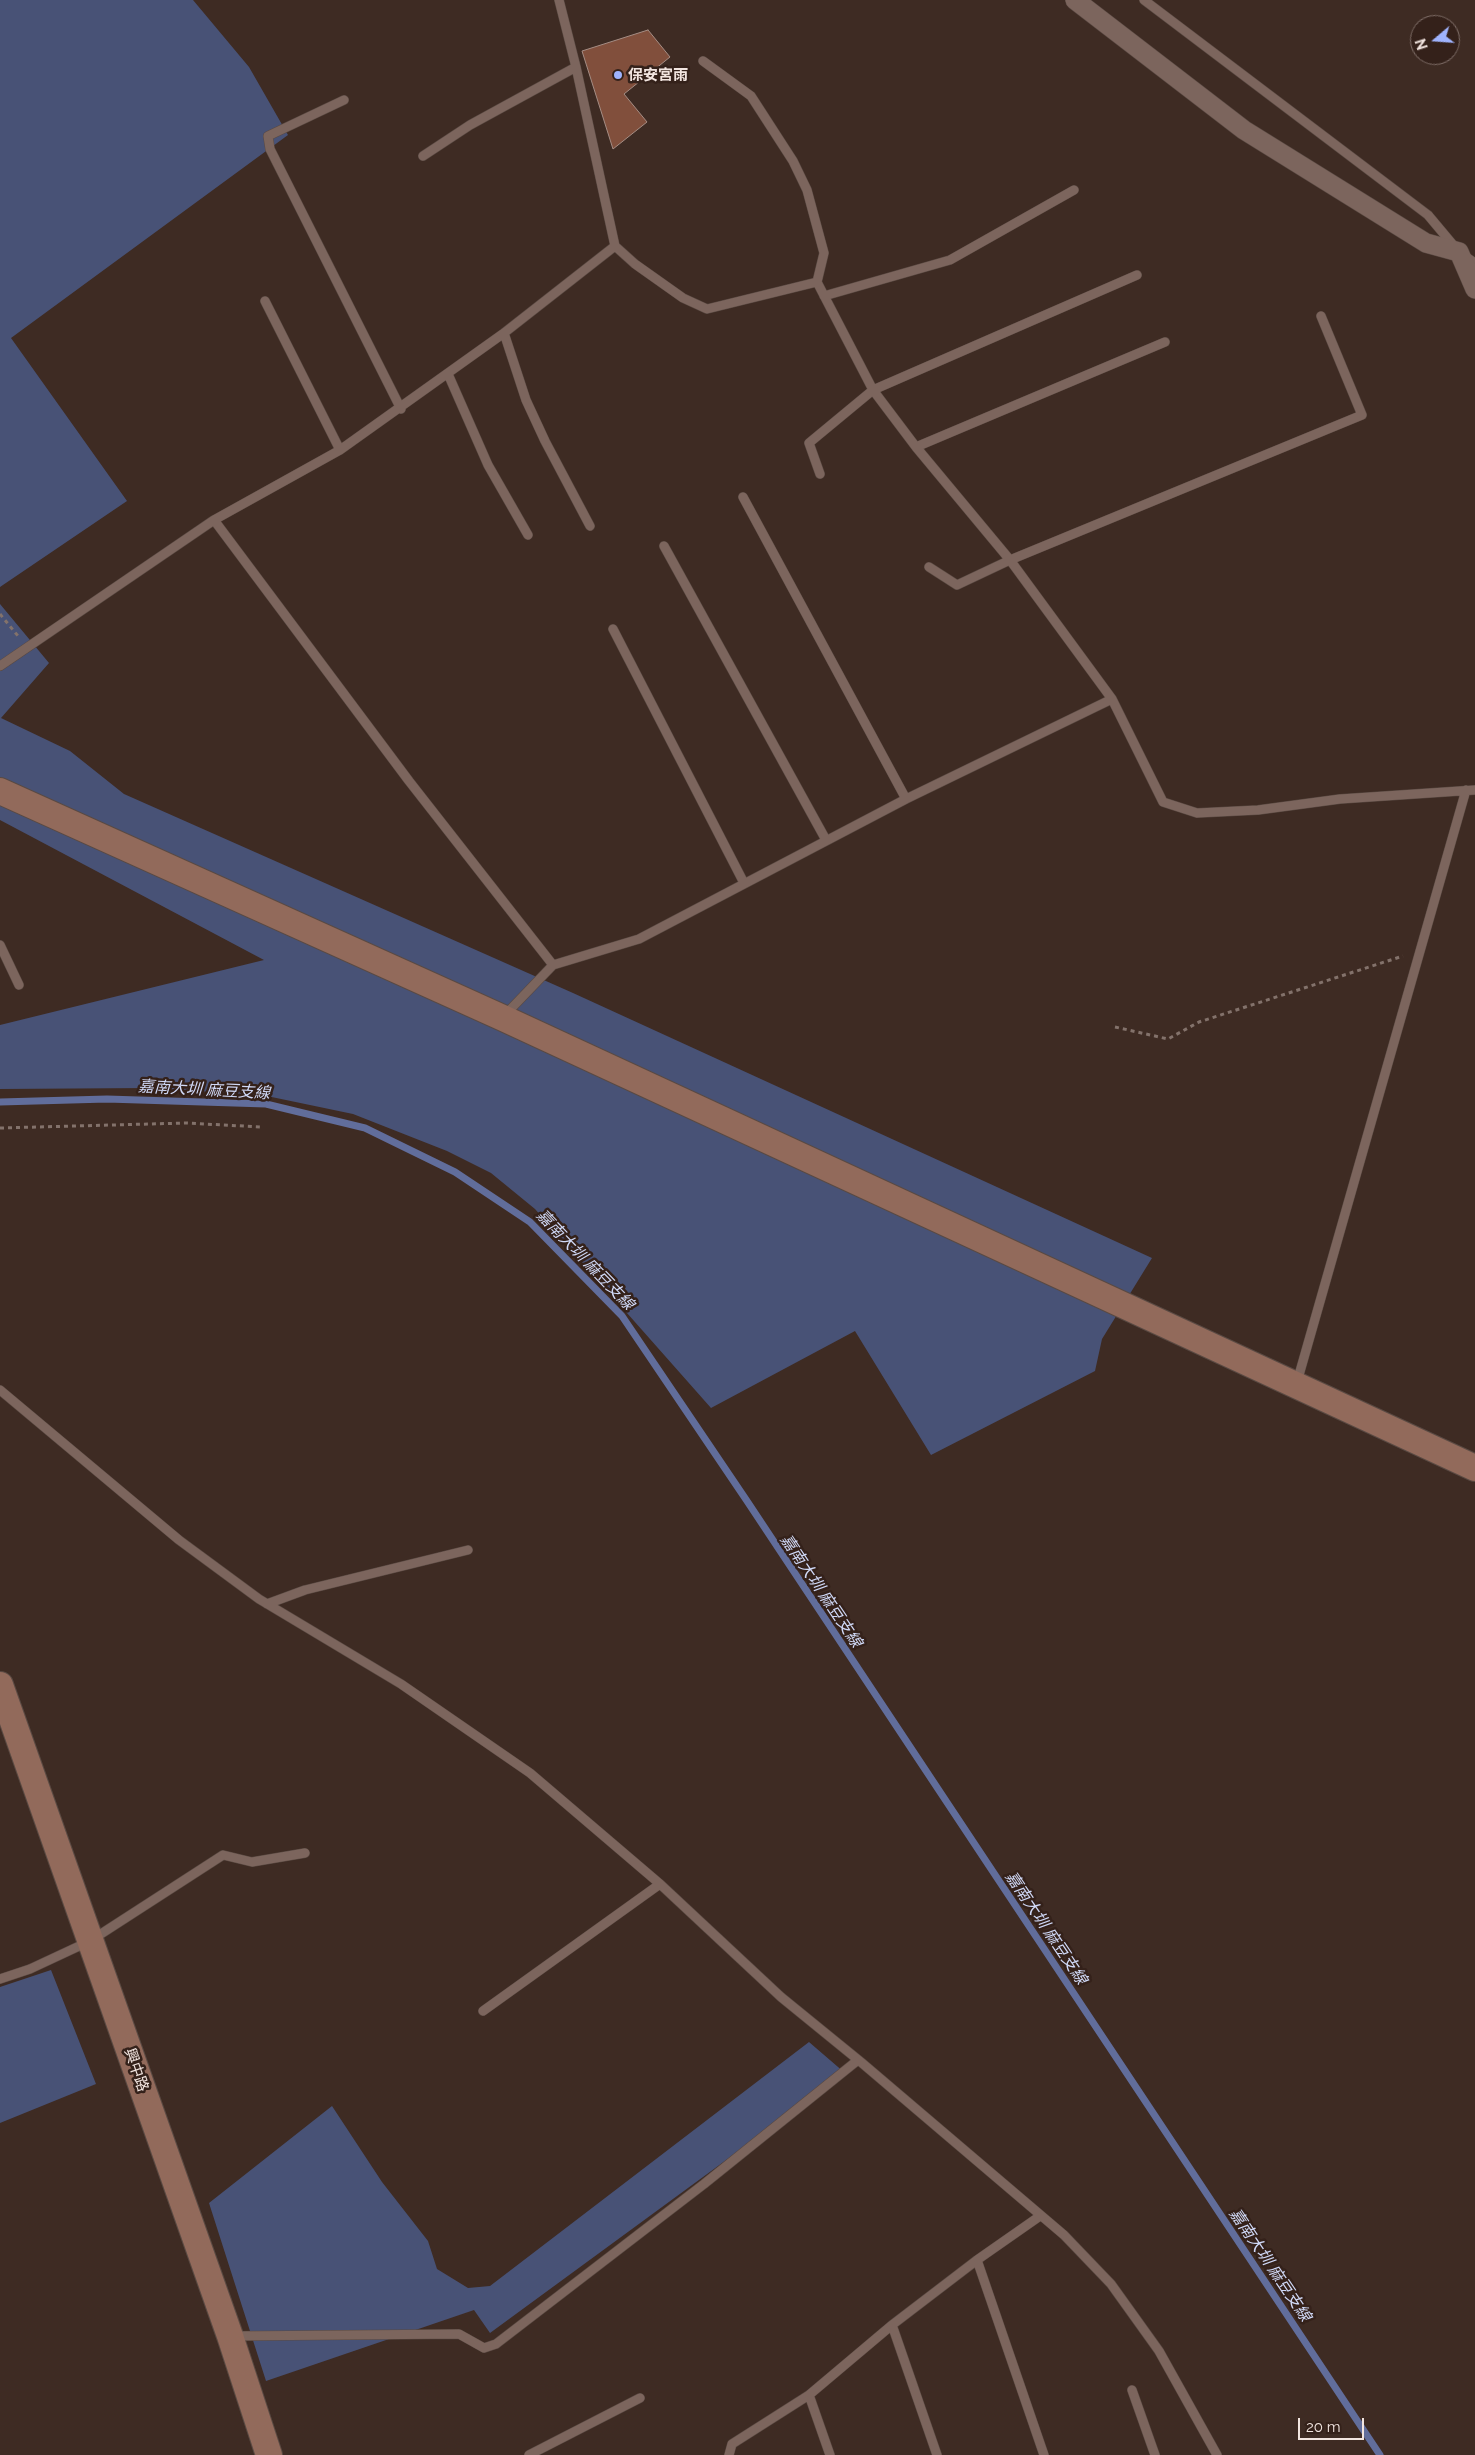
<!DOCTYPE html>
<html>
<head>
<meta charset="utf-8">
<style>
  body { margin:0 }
  #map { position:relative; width:1475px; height:2455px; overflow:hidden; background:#3e2b23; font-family:Raleway,sans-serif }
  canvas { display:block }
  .north { position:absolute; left:1410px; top:15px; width:50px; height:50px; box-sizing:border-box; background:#34211a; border:1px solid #806f69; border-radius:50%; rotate:252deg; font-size:14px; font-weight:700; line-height:20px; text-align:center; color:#f2e5e0 }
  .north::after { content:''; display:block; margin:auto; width:18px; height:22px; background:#9fb3fd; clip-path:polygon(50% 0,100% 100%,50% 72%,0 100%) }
  .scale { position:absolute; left:1298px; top:2418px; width:66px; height:22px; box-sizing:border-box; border:2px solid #f2e5e0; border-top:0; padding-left:6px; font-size:15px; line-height:18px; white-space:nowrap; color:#f2e5e0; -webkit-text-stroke:4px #34211a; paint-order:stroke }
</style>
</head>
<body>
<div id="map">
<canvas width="1475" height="2455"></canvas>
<div class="north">N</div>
<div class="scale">20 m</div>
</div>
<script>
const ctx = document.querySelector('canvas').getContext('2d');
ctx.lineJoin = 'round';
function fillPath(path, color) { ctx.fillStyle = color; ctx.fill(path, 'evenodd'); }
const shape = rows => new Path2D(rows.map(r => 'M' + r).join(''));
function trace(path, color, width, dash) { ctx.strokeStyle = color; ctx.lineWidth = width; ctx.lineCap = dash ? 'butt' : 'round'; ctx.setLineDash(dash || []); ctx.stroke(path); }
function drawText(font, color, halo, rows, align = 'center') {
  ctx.font = font + ' Raleway,"Noto Sans TC",sans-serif'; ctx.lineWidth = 5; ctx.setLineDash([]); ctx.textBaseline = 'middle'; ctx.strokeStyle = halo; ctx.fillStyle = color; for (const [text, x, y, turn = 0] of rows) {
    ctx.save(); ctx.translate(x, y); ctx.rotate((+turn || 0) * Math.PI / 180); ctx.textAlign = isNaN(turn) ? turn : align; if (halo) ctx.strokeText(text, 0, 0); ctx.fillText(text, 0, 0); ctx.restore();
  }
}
fillPath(shape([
  [0,0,193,0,249,67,288,135,11,338,127,501,0,587],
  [0,604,49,663,1,718,70,751,124,794,573,993,1152,1258,1102,1339,1095,1371,931,1455,855,1331,711,1408,535,1209,491,1173,447,1151,353,1114,262,1095,148,1088,0,1089,0,1025,264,960,0,820],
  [51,1970,96,2084,0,2123,0,1987],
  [809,2042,845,2073,490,2333,474,2310,266,2381,209,2203,332,2106,382,2182,428,2241,437,2269,468,2288,490,2286]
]), '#485276');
trace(shape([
  [0,1102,107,1099,266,1104,365,1128,455,1172,530,1222,622,1316,747,1501,1380,2455]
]), '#616d9b', 7);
const building = shape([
  [648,30,670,57,624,94,647,122,613,149,582,51,648,30]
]);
fillPath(building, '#814f3c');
trace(building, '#a58d84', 1);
const lane = shape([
  [559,0,576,67,615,246,635,264,683,298,707,309,817,282,873,390,916,447,1010,560,1112,699,1163,802,1197,813,1258,810,1340,799,1475,790],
  [1144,0,1428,215,1459,252,1475,263],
  [703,61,751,96,793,161,807,190,824,253,817,282],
  [344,100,268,136,270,149,401,409],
  [423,156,470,125,576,67],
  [824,296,950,260,1074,190],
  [265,301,340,450],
  [504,333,526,400,545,441,590,526],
  [448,374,488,465,528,535],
  [916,447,1165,342],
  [820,474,809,443,873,390,1137,275],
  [743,497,906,799],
  [214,520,409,781,553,965],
  [664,546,826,840],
  [929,567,957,585,1010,560,1362,415,1321,316],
  [613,629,744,883],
  [0,666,214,520,340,450,504,333,615,246],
  [0,945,19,985],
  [504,1016,553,965,639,939,906,799,1112,699],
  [1297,1382,1466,790],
  [0,1390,179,1540,259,1599,401,1684,530,1773,660,1884,781,1997,862,2063,1064,2235,1111,2284,1159,2351,1217,2455],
  [267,1604,305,1590,468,1550],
  [0,1979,30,1969,90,1941,223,1855,252,1862,305,1853],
  [483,2011,660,1884],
  [977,2260,1044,2455],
  [892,2325,937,2455],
  [233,2336,459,2334,484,2348,496,2344,704,2184,858,2060],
  [1132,2390,1155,2455],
  [809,2395,830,2455],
  [529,2455,640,2398],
  [729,2455,732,2444,809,2395,892,2325,977,2260,1040,2216]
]);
const street = shape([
  [1075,0,1244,130,1426,243,1459,252,1475,289]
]);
const secondary = shape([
  [0,791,503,1018,1475,1468],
  [0,1685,230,2336,269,2455]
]);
trace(lane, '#5a4a43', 10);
trace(street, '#5a4a43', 20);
trace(secondary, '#5a4a43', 28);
trace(shape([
  [0,614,18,636],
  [1115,1027,1168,1039,1199,1022,1403,956],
  [0,1128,186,1123,261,1127]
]), '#83726b', 3, [4, 4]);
trace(lane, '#7c655d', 9);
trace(street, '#7c655d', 19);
trace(secondary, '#926a5b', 26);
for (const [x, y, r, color] of [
  [618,75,5,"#9fb3fd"]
]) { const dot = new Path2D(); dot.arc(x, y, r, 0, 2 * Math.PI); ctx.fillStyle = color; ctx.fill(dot); trace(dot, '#34211a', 2); }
drawText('bold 15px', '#f2e5e0', '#34211a', [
  ["保安宮雨",628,75]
], 'left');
drawText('15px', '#f2e5e0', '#34211a', [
  ["興中路",136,2070,71]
]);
drawText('italic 16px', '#d0d9f7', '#34211a', [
  ["嘉南大圳 麻豆支線",204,1090,3],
  ["嘉南大圳 麻豆支線",585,1260,46],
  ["嘉南大圳 麻豆支線",821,1591,56],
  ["嘉南大圳 麻豆支線",1046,1928,56],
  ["嘉南大圳 麻豆支線",1270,2265,56]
]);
</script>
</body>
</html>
